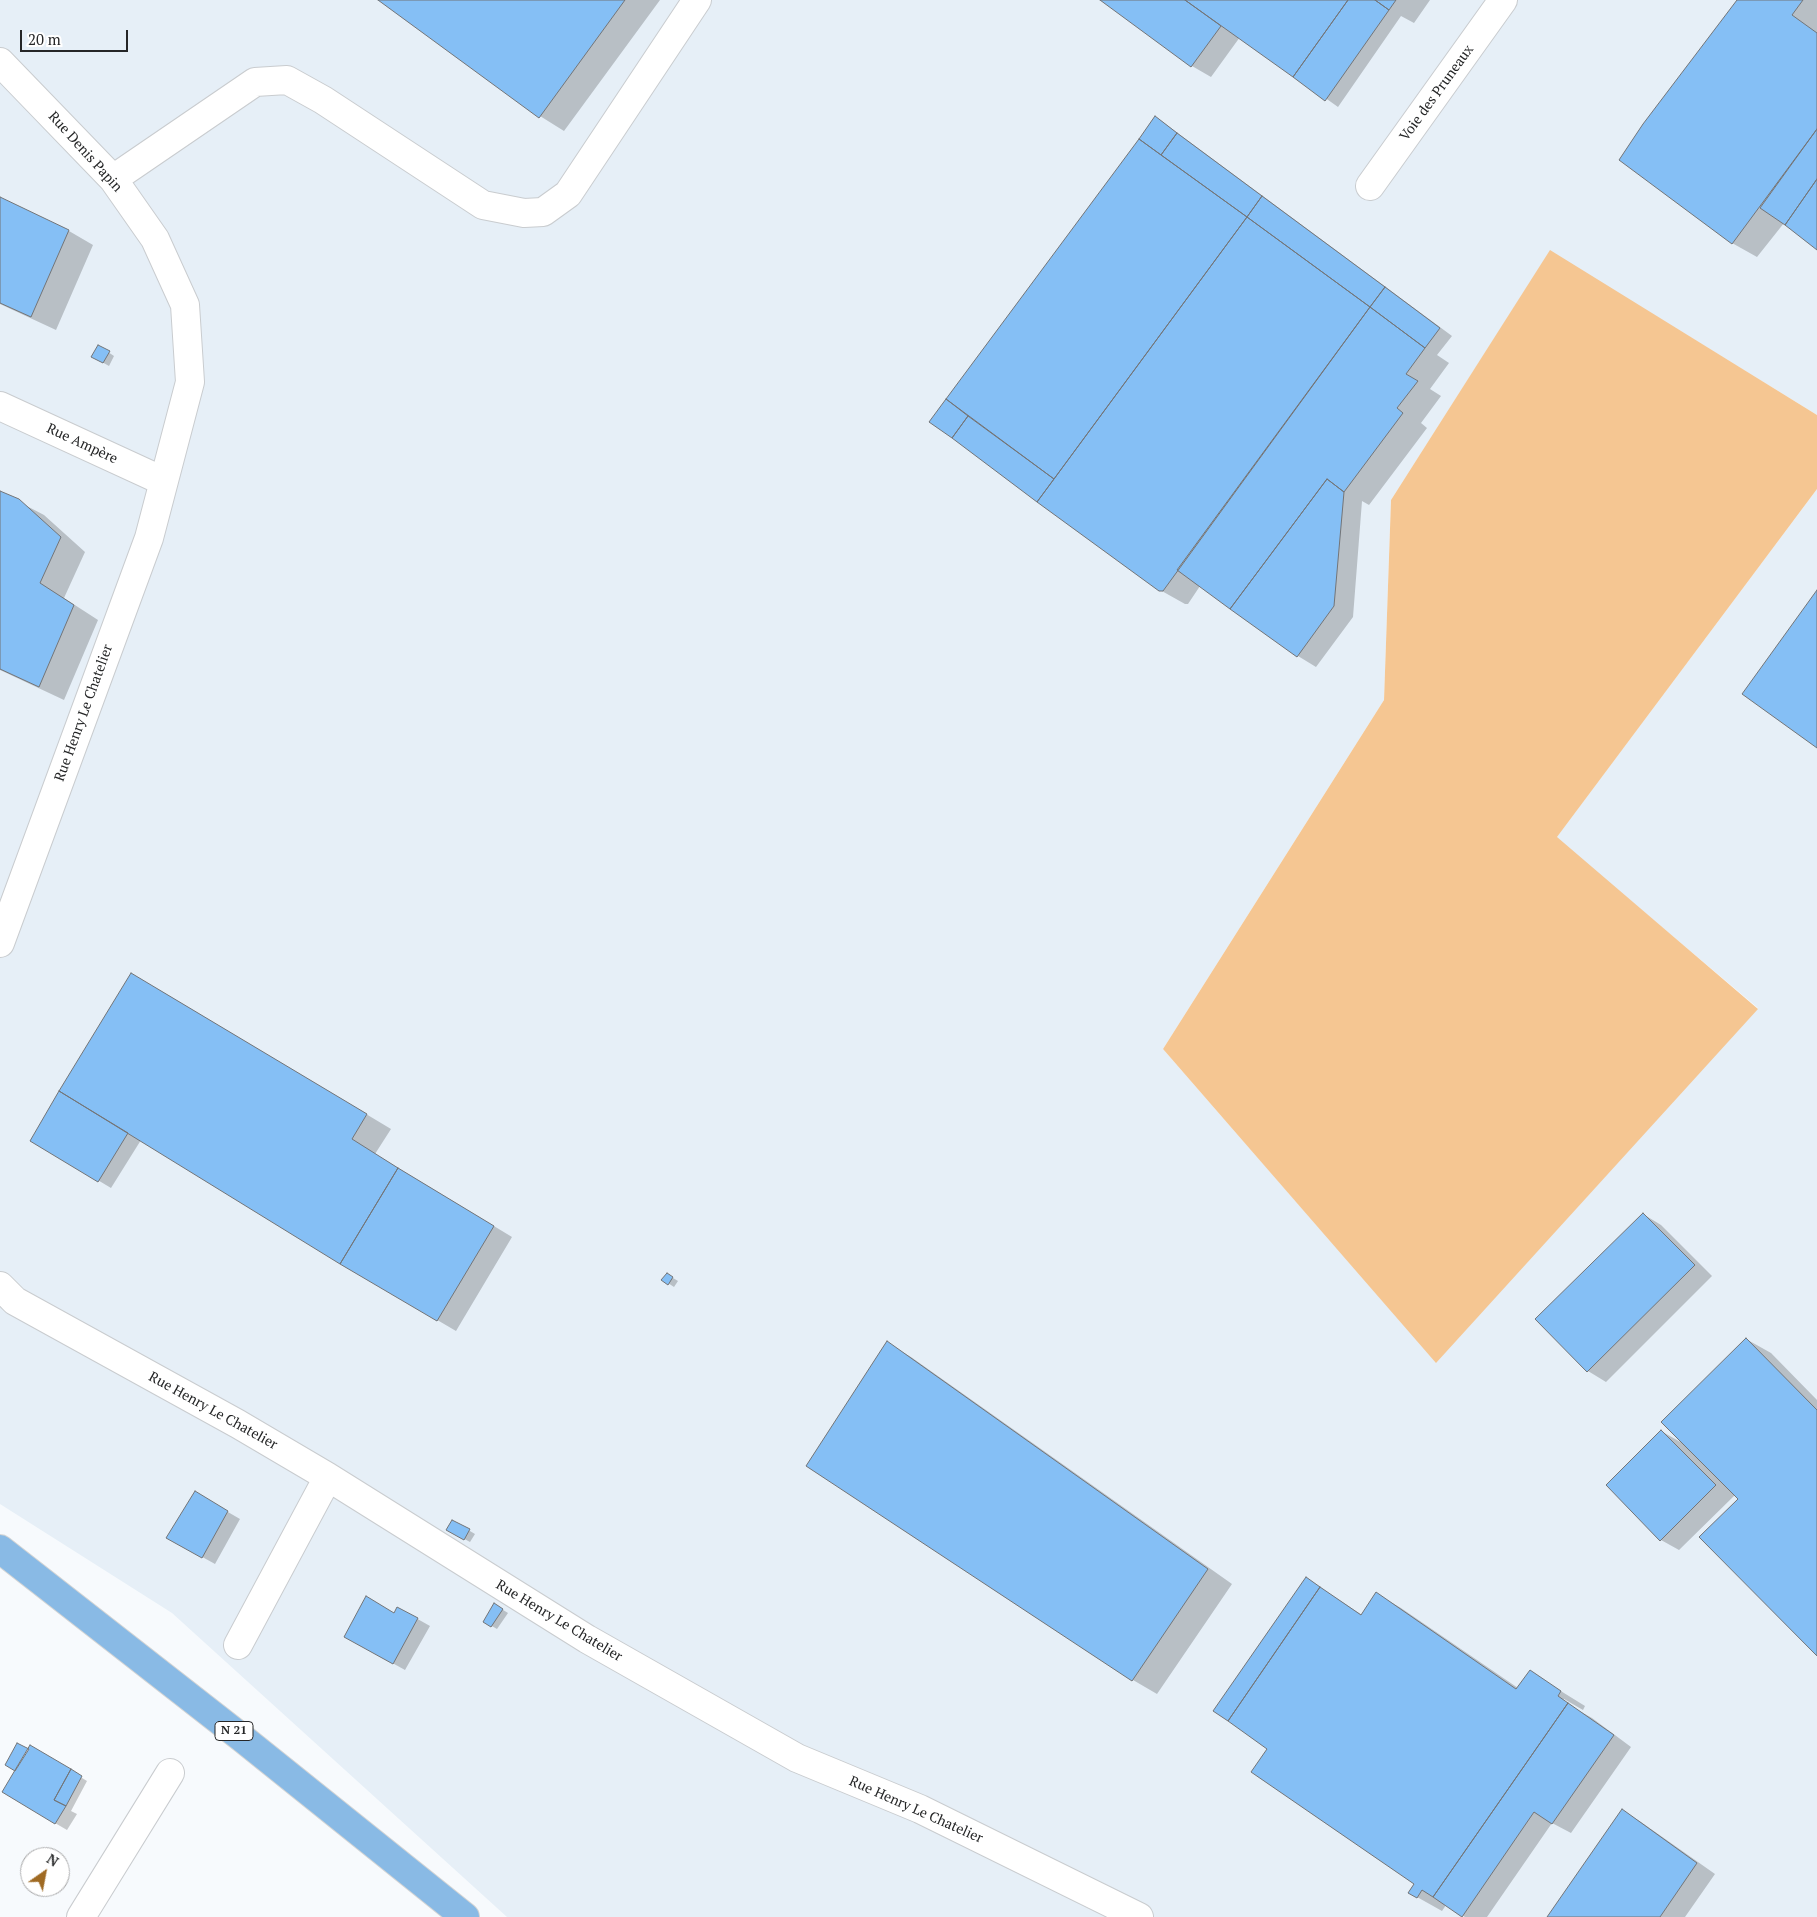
<!DOCTYPE html>
<html>
<head>
<meta charset="utf-8">
<style>
  body { margin:0 }
  #map { position:relative; width:1817px; height:1917px; overflow:hidden; background:#f7fafd; font-family:"PT Serif",serif }
  canvas { display:block }
  .north { position:absolute; left:20px; top:1847px; width:50px; height:50px; box-sizing:border-box; background:#fff; border:1px solid #a8a8a9; border-radius:50%; rotate:33deg; font-size:14px; font-weight:700; line-height:20px; text-align:center; color:#252627 }
  .north::after { content:''; display:block; margin:auto; width:18px; height:22px; background:#9f6a23; clip-path:polygon(50% 0,100% 100%,50% 72%,0 100%) }
  .scale { position:absolute; left:20px; top:30px; width:108px; height:22px; box-sizing:border-box; border:2px solid #252627; border-top:0; padding-left:6px; font-size:15px; line-height:18px; white-space:nowrap; color:#252627; -webkit-text-stroke:4px #fff; paint-order:stroke }
</style>
</head>
<body>
<div id="map">
<canvas width="1817" height="1917"></canvas>
<div class="north">N</div>
<div class="scale">20 m</div>
</div>
<script>
const ctx = document.querySelector('canvas').getContext('2d');
ctx.lineJoin = 'round';
function fillPath(path, color) { ctx.fillStyle = color; ctx.fill(path, 'evenodd'); }
const shape = rows => new Path2D(rows.map(r => 'M' + r).join(''));
function trace(path, color, width, dash) { ctx.strokeStyle = color; ctx.lineWidth = width; ctx.lineCap = dash ? 'butt' : 'round'; ctx.setLineDash(dash || []); ctx.stroke(path); }
function drawText(font, color, halo, rows, align = 'center') {
  ctx.font = font + ' "PT Serif",serif'; ctx.lineWidth = 5; ctx.setLineDash([]); ctx.textBaseline = 'middle'; ctx.strokeStyle = halo; ctx.fillStyle = color; for (const [text, x, y, turn = 0] of rows) {
    ctx.save(); ctx.translate(x, y); ctx.rotate((+turn || 0) * Math.PI / 180); ctx.textAlign = isNaN(turn) ? turn : align; if (halo) ctx.strokeText(text, 0, 0); ctx.fillText(text, 0, 0); ctx.restore();
  }
}
fillPath(shape([
  [0,0,1817,0,1817,415,1550,251,1391,500,1384,700,1163,1049,1436,1362,1758,1008,1556,838,1817,489,1817,1917,507,1917,172,1613,0,1504]
]), '#e6eff7');
fillPath(shape([
  [1550,250,1817,415,1817,489,1557,837,1758,1009,1436,1363,1163,1049,1384,700,1391,500]
]), '#f5c692');
fillPath(shape([
  [380,0,660,0,564,131,540,116],
  [1102,0,1430,0,1414,23,1401,16,1338,107,1240,37,1211,77,1192,66],
  [1738,0,1817,0,1817,248,1784,223,1757,257,1732,243],
  [1156,117,1452,336,1437,355,1449,363,1430,389,1441,396,1421,423,1427,428,1369,505,1362,501,1353,617,1316,667,1298,656,1200,586,1188,604,1185,604,1160,590,931,421],
  [0,199,69,231,93,245,56,330,0,304],
  [99,346,114,356,109,366,93,357],
  [0,492,44,515,85,552,64,598,98,620,64,700,0,670],
  [156,988,391,1129,375,1154,512,1237,456,1331,340,1263,141,1140,111,1188,31,1140],
  [1643,1214,1661,1225,1712,1276,1606,1382,1588,1371],
  [668,1275,678,1281,674,1287,668,1283],
  [1746,1339,1771,1353,1817,1400,1817,1655,1739,1499,1735,1495,1679,1550,1661,1540,1661,1431,1684,1444],
  [887,1343,911,1357,1232,1584,1157,1694,1133,1680,807,1465],
  [195,1493,240,1519,215,1564,168,1538],
  [453,1521,475,1534,470,1542,448,1530],
  [1306,1578,1362,1615,1377,1594,1401,1608,1518,1688,1530,1672,1585,1706,1583,1710,1564,1699,1562,1701,1592,1718,1631,1747,1571,1833,1552,1823,1487,1917,1465,1917,1446,1905,1442,1911,1417,1897,1416,1884,1268,1749],
  [495,1605,508,1613,497,1629,485,1622],
  [398,1608,430,1626,405,1670,358,1644,395,1614],
  [31,1747,87,1781,71,1811,77,1814,67,1830,55,1823,17,1770],
  [1623,1811,1641,1822,1715,1874,1685,1917,1549,1917]
]), '#0003');
const building = shape([
  [378,0,625,0,539,118,378,0],
  [1100,0,1185,0,1221,26,1191,67,1100,0],
  [1185,0,1348,0,1293,77,1185,0],
  [1348,0,1375,0,1389,10,1325,101,1293,77,1348,0],
  [1375,0,1396,0,1389,10,1375,0],
  [1737,0,1803,0,1792,15,1817,33,1817,129,1732,244,1619,160,1643,124,1737,0],
  [1155,116,1177,133,1161,155,1139,139,1155,116],
  [1817,129,1817,179,1785,225,1760,208,1817,129],
  [1177,133,1262,196,1247,217,1161,155,1177,133],
  [1139,139,1247,217,1054,479,946,399,1139,139],
  [1817,179,1817,250,1785,225,1817,179],
  [1262,196,1385,287,1370,307,1247,217,1262,196],
  [0,197,69,230,31,317,0,303,0,197],
  [1247,217,1370,307,1163,591,1159,591,1037,502,1247,217],
  [1385,287,1440,328,1425,348,1370,307,1385,287],
  [1370,307,1425,348,1406,374,1418,381,1397,408,1403,413,1344,492,1327,479,1230,609,1177,570,1370,307],
  [98,345,110,351,103,363,91,357,98,345],
  [946,399,968,416,952,438,929,422,946,399],
  [968,416,1054,479,1037,502,952,438,968,416],
  [1327,479,1344,492,1334,606,1297,657,1230,609,1327,479],
  [0,491,19,499,61,537,40,583,74,605,39,687,0,669,0,491],
  [1817,590,1817,748,1742,694,1817,590],
  [131,973,367,1114,352,1139,398,1168,340,1264,59,1091,131,973],
  [59,1091,128,1133,98,1182,30,1141,59,1091],
  [398,1168,494,1226,437,1321,340,1264,398,1168],
  [1643,1213,1695,1265,1587,1372,1535,1319,1643,1213],
  [667,1273,673,1277,668,1285,661,1280,667,1273],
  [1746,1338,1817,1410,1817,1656,1699,1537,1738,1499,1661,1422,1746,1338],
  [887,1341,1208,1569,1132,1681,806,1466,887,1341],
  [1661,1430,1716,1485,1660,1541,1606,1485,1661,1430],
  [195,1491,228,1511,202,1558,166,1538,195,1491],
  [452,1520,470,1529,464,1540,446,1530,452,1520],
  [1306,1577,1320,1587,1228,1721,1213,1711,1306,1577],
  [1320,1587,1361,1615,1376,1592,1516,1689,1530,1670,1561,1691,1558,1696,1568,1703,1433,1897,1422,1890,1417,1898,1408,1893,1414,1884,1251,1772,1267,1749,1228,1721,1320,1587],
  [366,1596,394,1613,397,1607,418,1618,393,1664,344,1637,366,1596],
  [494,1603,503,1609,491,1627,483,1622,494,1603],
  [1568,1703,1614,1735,1552,1824,1534,1812,1462,1917,1433,1897,1568,1703],
  [17,1743,29,1749,15,1771,5,1765,17,1743],
  [30,1745,71,1769,54,1800,66,1806,55,1824,2,1792,30,1745],
  [71,1769,82,1776,66,1806,54,1800,71,1769],
  [1622,1809,1697,1863,1660,1917,1547,1917,1622,1809]
]);
fillPath(building, '#85bff5');
trace(building, '#737578', 1);
const minor = shape([
  [0,62,113,179,155,239,185,305,190,382,149,538,0,943],
  [113,179,255,82,287,80,323,100,483,205,524,213,543,212,568,194,697,0],
  [1370,186,1503,0],
  [0,406,163,481],
  [0,1286,15,1301,238,1424,328,1477,587,1639,797,1758,920,1809,1139,1917],
  [238,1645,328,1477],
  [81,1917,170,1773]
]);
const major = shape([
  [0,1549,242,1738,465,1917]
]);
trace(minor, '#c9cccf', 30);
trace(major, '#d3d4d4', 30);
trace(minor, '#fff', 28);
trace(major, '#89bae5', 28);
for (const [x, y, w] of [
  [234,1731,38]
]) { const box = new Path2D(); box.roundRect(x - w / 2, y - 9.5, w, 19, 4); ctx.fillStyle = '#fff'; ctx.fill(box); trace(box, '#252627', 1); }
drawText('bold 12px', '#252627', null, [
  ["N 21",234,1731]
]);
drawText('14px', '#252627', '#fff', [
  ["Voie des Pruneaux",1437,93,-54],
  ["Rue Denis Papin",85,152,48],
  ["Rue Ampère",82,444,25],
  ["Rue Henry Le Chatelier",84,713,-70],
  ["Rue Henry Le Chatelier",213,1411,29],
  ["Rue Henry Le Chatelier",559,1621,31],
  ["Rue Henry Le Chatelier",916,1810,24]
]);
</script>
</body>
</html>
